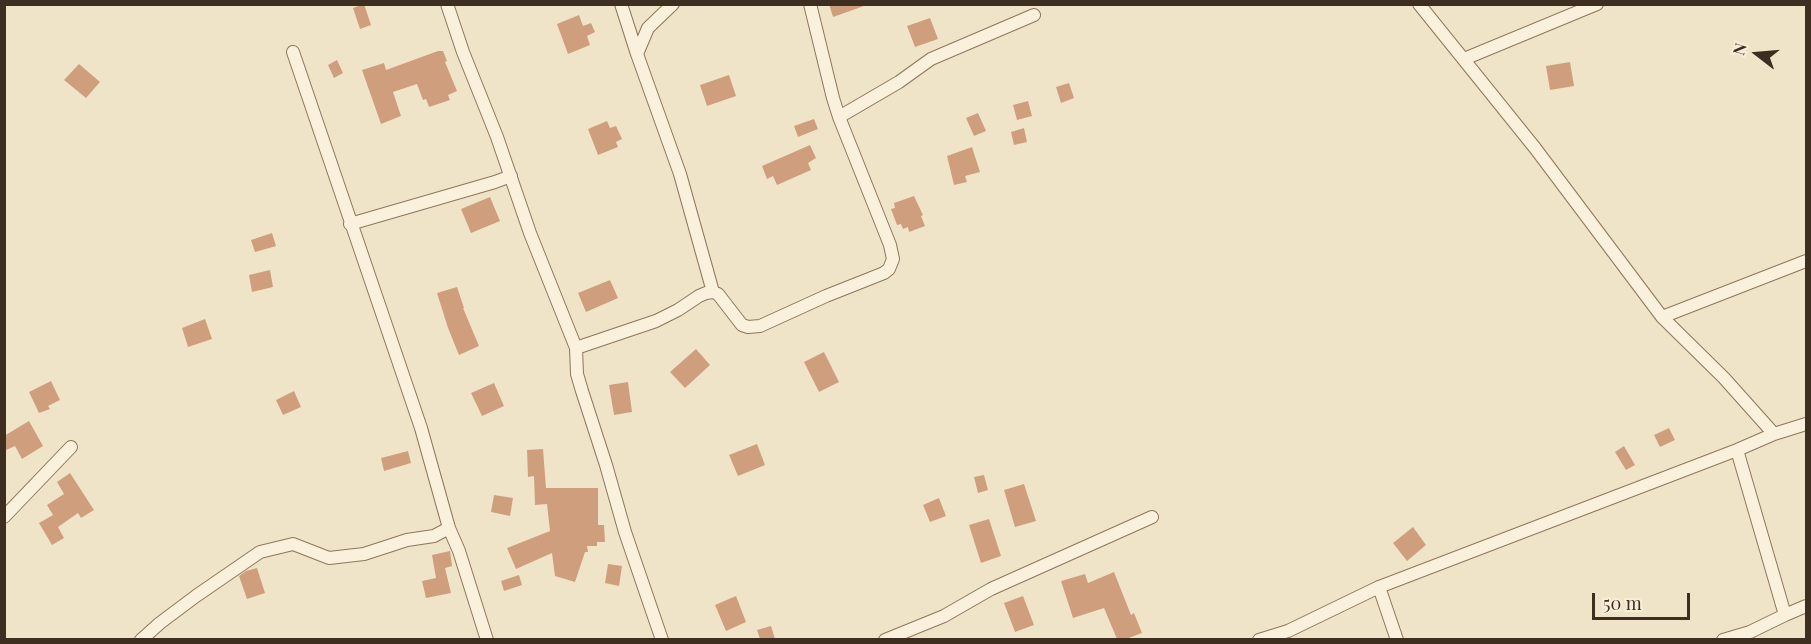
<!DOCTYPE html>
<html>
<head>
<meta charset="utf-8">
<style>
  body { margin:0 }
  #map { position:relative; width:1811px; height:644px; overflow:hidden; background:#f0e4c8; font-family:"Playfair Display",serif }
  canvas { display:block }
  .frame { position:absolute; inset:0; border:6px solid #3d2e20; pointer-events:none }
  .north { position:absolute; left:1727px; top:24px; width:60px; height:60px; -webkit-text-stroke:4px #f7eed8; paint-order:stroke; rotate:286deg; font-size:16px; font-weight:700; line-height:24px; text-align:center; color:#3d2e20 }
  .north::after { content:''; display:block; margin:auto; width:21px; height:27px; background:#3d2e20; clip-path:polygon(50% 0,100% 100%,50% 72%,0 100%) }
  .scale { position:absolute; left:1592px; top:593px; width:98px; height:27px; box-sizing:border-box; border:3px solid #3d2e20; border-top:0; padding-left:8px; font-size:18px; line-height:21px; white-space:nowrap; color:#3d2e20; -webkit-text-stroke:4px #f7eed8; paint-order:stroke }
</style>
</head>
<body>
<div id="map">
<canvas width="1811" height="644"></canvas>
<div class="frame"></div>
<div class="north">N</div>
<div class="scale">50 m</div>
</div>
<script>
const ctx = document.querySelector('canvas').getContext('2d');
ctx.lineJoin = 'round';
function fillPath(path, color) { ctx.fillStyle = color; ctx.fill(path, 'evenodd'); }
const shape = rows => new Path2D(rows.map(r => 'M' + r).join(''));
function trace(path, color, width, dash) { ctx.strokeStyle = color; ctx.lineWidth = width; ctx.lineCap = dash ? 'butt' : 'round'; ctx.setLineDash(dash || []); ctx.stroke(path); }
fillPath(shape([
  [364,4,371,25,360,29,353,8],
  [829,4,864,4,864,6,833,17],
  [579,15,583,26,591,23,595,32,587,36,590,45,568,54,557,24],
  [930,18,938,39,915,47,907,26],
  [438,51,443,51,447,61,445,62,457,91,448,95,450,100,429,107,426,99,423,100,417,84,393,92,401,116,381,124,362,70,384,63,386,70],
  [337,60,343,73,334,78,328,65],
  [1570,62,1574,86,1550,90,1546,66],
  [79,64,100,82,86,98,64,80],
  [729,75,736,96,707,106,700,85],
  [1069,83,1074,98,1061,103,1056,87],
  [1028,101,1032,116,1017,120,1013,105],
  [978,113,986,131,974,136,966,118],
  [814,119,818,129,798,137,794,126],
  [607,121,610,128,616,126,622,139,616,142,618,147,598,155,588,129],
  [1024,128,1027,142,1014,145,1011,132],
  [810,145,816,158,808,163,811,170,777,185,773,176,767,179,762,166],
  [972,147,980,172,965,176,967,182,954,185,947,156],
  [914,196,923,215,921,216,925,226,909,232,908,227,903,229,901,224,897,225,891,209,895,208,894,203],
  [490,197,500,221,471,233,461,209],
  [272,233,276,246,255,252,251,240],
  [270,270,273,287,252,292,249,275],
  [610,280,618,298,586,312,578,293],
  [457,287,464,308,463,308,479,346,459,355,448,328,437,293],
  [205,319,212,339,188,347,182,328],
  [696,349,710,365,685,388,670,372],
  [824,352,839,382,819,392,804,362],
  [51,381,60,400,48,406,50,409,39,413,29,392],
  [628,382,632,412,614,415,609,385],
  [494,383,504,406,482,416,471,393],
  [294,391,301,407,283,415,276,400],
  [29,421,43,446,22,459,15,446,4,451,4,436],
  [1669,428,1675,440,1660,447,1654,435],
  [757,444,765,465,738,476,729,455],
  [1624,446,1635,465,1626,470,1615,452],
  [543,449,546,488,598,488,598,525,604,525,605,542,597,542,597,546,587,546,588,552,585,552,575,582,555,576,552,553,516,569,507,548,550,531,547,504,535,505,534,476,528,477,527,450],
  [408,451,411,463,384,471,381,458],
  [70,473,94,510,81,518,78,513,58,527,64,538,52,545,39,523,53,515,47,505,64,494,57,482],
  [984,475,988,490,978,493,974,477],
  [1024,484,1036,521,1015,527,1004,490],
  [494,495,513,498,510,516,491,512],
  [939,498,946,516,930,522,923,505],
  [989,519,1001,556,981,563,969,525],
  [1413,527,1426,545,1407,561,1393,543],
  [450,551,452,566,445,568,451,593,426,598,422,581,436,578,432,555],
  [608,564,622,566,619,586,605,583],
  [257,568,265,593,247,599,239,576,246,571],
  [1114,572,1131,615,1134,613,1142,633,1126,639,1117,639,1104,608,1073,618,1061,581,1085,574,1088,583],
  [519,575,522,585,504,591,501,581],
  [736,596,746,622,726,631,715,605],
  [1023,596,1034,625,1015,632,1004,603],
  [771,626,775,639,760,639,757,630]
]), '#cf9f7d');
const minor = shape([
  [447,4,463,52,497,137,530,233,576,348,577,374,582,391,606,465,625,532,662,640],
  [621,4,637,54,680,174,713,292],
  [1419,4,1535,148,1662,317,1724,378,1774,434],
  [293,52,421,428,449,528,459,551,487,640],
  [637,54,648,28,673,4],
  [1464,59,1597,4],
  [839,117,899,82,931,59,1034,15],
  [350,224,495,182,511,176],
  [1662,317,1806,261],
  [576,348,656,321,678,310,699,296,706,293,713,292,718,294,742,325,748,327,760,326,826,296,884,273,889,269,893,259,890,245,839,117,833,98,810,4],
  [1737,450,1785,615],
  [4,517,71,447],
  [1379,587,1397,640],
  [141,640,160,623,196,596,260,552,293,544,329,558,364,554,407,540,434,536,449,528],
  [885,640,944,616,991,589,1152,517],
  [1259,640,1288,631,1379,587,1737,450,1774,434,1806,424],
  [1723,640,1750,632,1785,615,1806,606]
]);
trace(minor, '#8d765c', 14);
trace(minor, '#faf1dc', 12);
</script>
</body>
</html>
